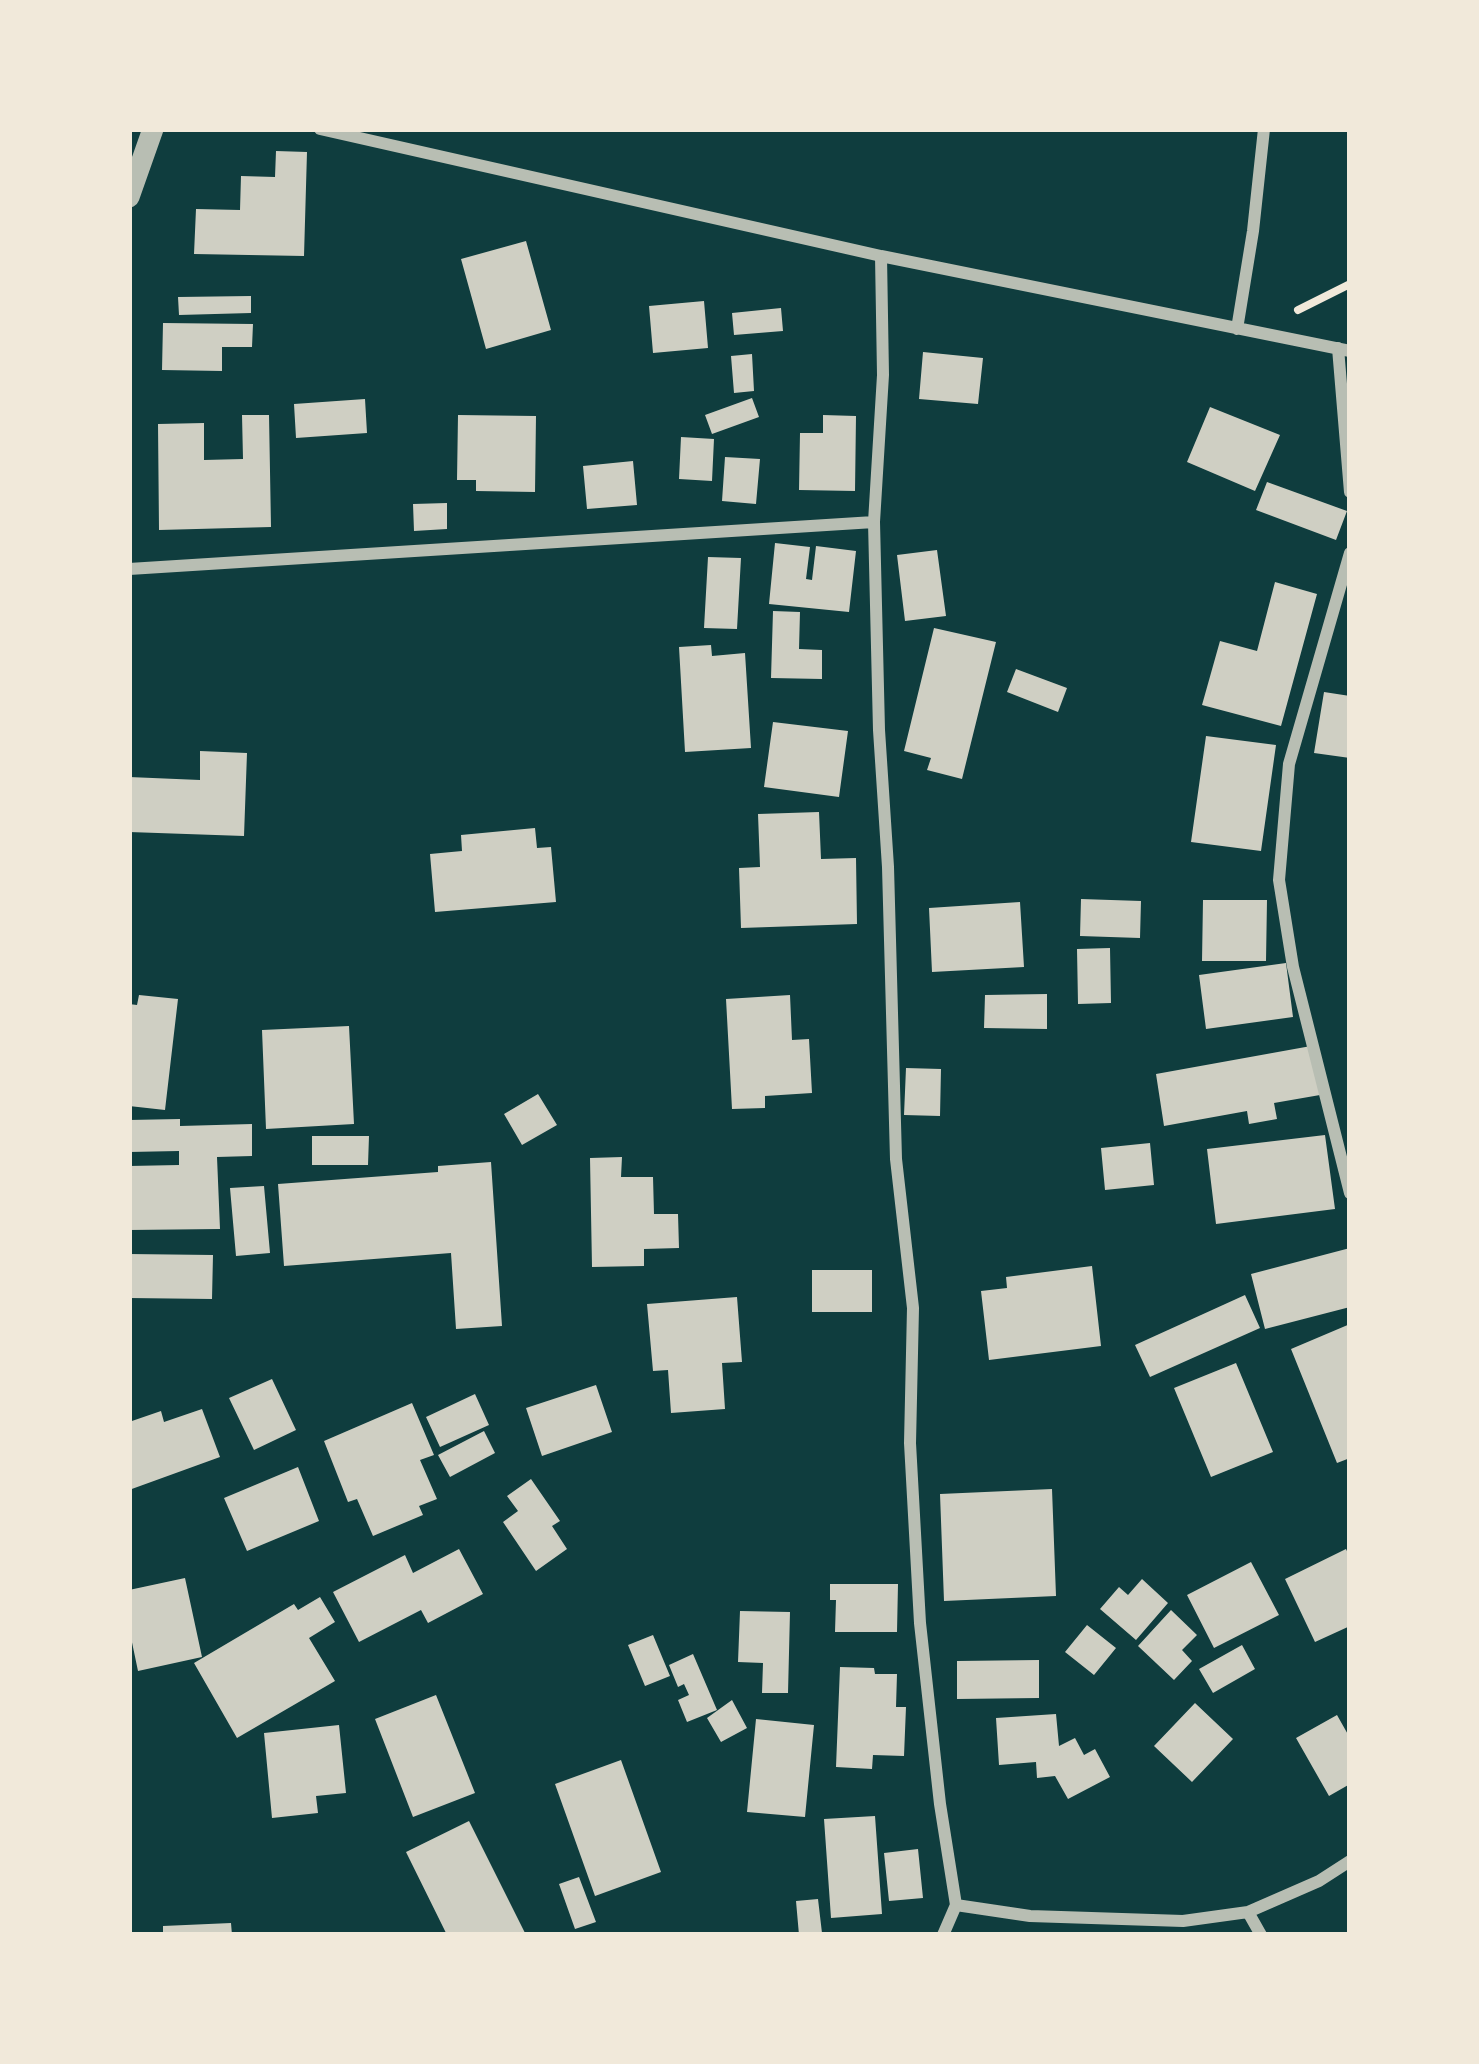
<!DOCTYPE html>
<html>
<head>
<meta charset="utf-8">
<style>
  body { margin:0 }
  #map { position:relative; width:1479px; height:2064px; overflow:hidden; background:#0f3d3e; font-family:Montserrat,sans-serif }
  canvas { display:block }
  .frame { position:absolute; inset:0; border:132px solid #f1e9da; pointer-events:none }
</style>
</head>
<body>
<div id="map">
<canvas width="1479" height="2064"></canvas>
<div class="frame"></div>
</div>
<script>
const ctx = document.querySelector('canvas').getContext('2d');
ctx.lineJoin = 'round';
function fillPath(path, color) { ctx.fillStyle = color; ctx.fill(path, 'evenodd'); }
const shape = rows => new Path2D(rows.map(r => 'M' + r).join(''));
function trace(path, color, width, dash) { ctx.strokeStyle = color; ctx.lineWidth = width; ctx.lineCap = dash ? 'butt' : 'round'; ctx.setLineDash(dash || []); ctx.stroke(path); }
fillPath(shape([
  [276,151,307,152,304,256,194,254,196,209,240,210,241,176,275,177],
  [526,241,551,330,486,349,461,259],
  [251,296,251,313,179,315,178,297],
  [704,301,708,348,653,353,649,306],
  [781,308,783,331,734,335,732,313],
  [163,323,253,324,252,347,222,347,222,371,162,370],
  [923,352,983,358,978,404,919,399],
  [752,354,754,391,734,393,731,356],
  [752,398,759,417,712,434,705,415],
  [365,399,367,433,296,438,294,404],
  [1210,407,1280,435,1255,491,1187,462],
  [242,415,269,415,271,527,159,530,158,424,204,423,204,460,243,459],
  [458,415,536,416,535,492,476,491,476,480,457,480],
  [823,415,856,416,855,491,799,490,800,433,823,433],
  [681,437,714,439,712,481,679,479],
  [725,457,760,459,756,504,722,501],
  [633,461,637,505,587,509,583,466],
  [1267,482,1347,511,1336,540,1256,510],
  [447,503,447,529,414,531,413,504],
  [775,543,810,547,806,579,812,580,816,546,856,551,849,612,769,604],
  [937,550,946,616,905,621,897,555],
  [708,557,741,558,737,629,704,628],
  [1275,582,1317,594,1281,726,1202,705,1220,641,1257,651],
  [773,611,800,612,799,649,822,650,822,679,771,678],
  [934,628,996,642,962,779,927,770,931,758,904,751],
  [711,645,712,656,745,653,751,748,685,752,679,647],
  [1016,669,1067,688,1058,712,1007,692],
  [1324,692,1350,696,1350,758,1314,753],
  [773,722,848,731,839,797,764,787],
  [1206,736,1276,745,1261,851,1191,842],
  [200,751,247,753,244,836,129,832,129,777,200,780],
  [819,812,821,859,856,858,857,924,741,928,739,868,760,867,758,814],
  [535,828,537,848,551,847,556,902,435,912,430,854,462,851,461,835],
  [1081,899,1141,901,1140,938,1080,936],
  [1203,900,1267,900,1266,961,1202,961],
  [1020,902,1024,967,932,972,929,908],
  [1110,948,1111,1003,1078,1004,1077,949],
  [1286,963,1293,1017,1206,1029,1199,975],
  [1047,994,1047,1029,984,1028,985,995],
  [139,995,178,999,165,1110,129,1106,129,1004,137,1005],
  [790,995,792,1040,809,1039,812,1093,765,1096,765,1108,732,1109,726,999],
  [349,1026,354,1124,266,1129,262,1030],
  [1311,1046,1320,1095,1274,1103,1277,1119,1249,1124,1247,1111,1164,1126,1156,1074],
  [906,1068,941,1069,940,1116,904,1115],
  [538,1094,557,1125,522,1145,504,1114],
  [180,1119,180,1126,252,1124,252,1156,217,1157,220,1229,129,1230,129,1166,179,1165,179,1151,129,1152,129,1120],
  [1325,1135,1335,1209,1216,1224,1207,1149],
  [312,1136,369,1136,368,1165,312,1165],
  [1150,1143,1154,1185,1105,1190,1101,1148],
  [622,1157,621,1177,653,1177,654,1214,678,1214,679,1248,644,1249,644,1266,592,1267,590,1158],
  [491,1162,502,1326,456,1329,451,1253,284,1266,278,1184,438,1172,438,1166],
  [264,1186,270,1253,236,1256,230,1188],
  [1350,1248,1350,1307,1265,1329,1251,1274],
  [129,1254,213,1255,212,1299,129,1298],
  [1092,1266,1101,1346,989,1360,981,1291,1007,1288,1006,1277],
  [812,1270,872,1270,872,1312,812,1312],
  [1245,1295,1260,1328,1150,1377,1135,1345],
  [737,1297,742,1362,722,1363,725,1409,671,1413,668,1370,653,1371,647,1304],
  [1350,1324,1350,1458,1337,1463,1291,1349],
  [1236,1363,1273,1452,1211,1477,1174,1388],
  [272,1379,296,1430,254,1450,229,1398],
  [596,1385,612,1432,542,1456,526,1408],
  [475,1394,489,1425,440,1447,426,1417],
  [412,1403,434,1455,420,1460,437,1499,419,1506,423,1515,373,1536,357,1499,348,1502,324,1441],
  [202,1409,220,1457,129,1490,129,1422,161,1411,164,1422],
  [484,1431,495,1453,450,1477,438,1455],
  [298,1467,319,1521,247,1551,224,1498],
  [531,1479,560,1521,552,1526,567,1549,536,1571,503,1522,518,1511,507,1496],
  [1052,1489,1056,1596,944,1601,940,1494],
  [459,1549,483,1594,428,1623,421,1610,359,1642,333,1592,405,1555,413,1573],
  [1346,1549,1350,1558,1350,1626,1315,1642,1285,1579],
  [1251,1562,1279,1615,1214,1648,1187,1595],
  [185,1578,202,1657,138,1671,129,1628,129,1590],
  [1142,1579,1168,1603,1136,1640,1100,1609,1119,1587,1128,1595],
  [830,1584,898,1584,897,1632,835,1632,836,1600,830,1600],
  [320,1597,335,1622,309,1638,335,1681,237,1738,194,1663,294,1604,298,1610],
  [1171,1610,1197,1635,1182,1650,1192,1661,1174,1680,1138,1646],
  [740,1611,790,1612,788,1693,762,1693,763,1663,738,1662],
  [1087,1625,1116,1648,1094,1675,1065,1652],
  [653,1635,670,1676,645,1686,628,1645],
  [1242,1645,1255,1669,1213,1693,1199,1669],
  [693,1654,717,1710,687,1722,678,1700,689,1695,684,1684,678,1687,669,1665],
  [1039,1660,1039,1698,957,1699,957,1661],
  [840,1667,874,1668,875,1674,897,1674,896,1707,906,1707,904,1756,873,1755,872,1769,836,1767],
  [436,1695,475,1793,413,1817,375,1719],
  [732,1700,747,1728,721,1742,707,1718],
  [1195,1703,1233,1739,1192,1782,1154,1746],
  [1056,1714,1059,1746,1075,1738,1084,1755,1095,1749,1110,1777,1068,1799,1055,1776,1037,1778,1036,1762,999,1765,996,1718],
  [1337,1715,1350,1738,1350,1784,1329,1796,1296,1738],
  [756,1719,814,1725,805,1817,747,1812],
  [339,1725,346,1793,316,1796,318,1813,272,1818,264,1733],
  [621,1760,661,1872,595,1896,555,1784],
  [875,1816,882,1914,831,1918,824,1819],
  [469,1821,526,1935,447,1935,406,1852],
  [918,1849,923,1898,889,1901,884,1853],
  [579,1877,596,1922,575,1929,559,1884],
  [818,1899,822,1933,799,1935,796,1901],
  [231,1923,232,1935,163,1935,163,1926]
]), '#cfcfc3');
trace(shape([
  [1298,310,1350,284]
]), '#f1e9da', 8);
trace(shape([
  [320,129,881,256,1350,351],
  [881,256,883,375,874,522,879,730,888,867,896,1159,913,1308,910,1443,920,1623,940,1804,956,1905,943,1935],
  [1237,329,1253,231,1264,129],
  [1338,348,1350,492],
  [1350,553,1289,764,1279,880,1293,967,1350,1193],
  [129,569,874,522],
  [956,1905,1030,1916,1183,1921,1248,1912,1319,1881,1350,1861],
  [1248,1912,1261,1935]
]), '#b8beb3', 12);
trace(shape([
  [129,197,153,129]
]), '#b8beb3', 21);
</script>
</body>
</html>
